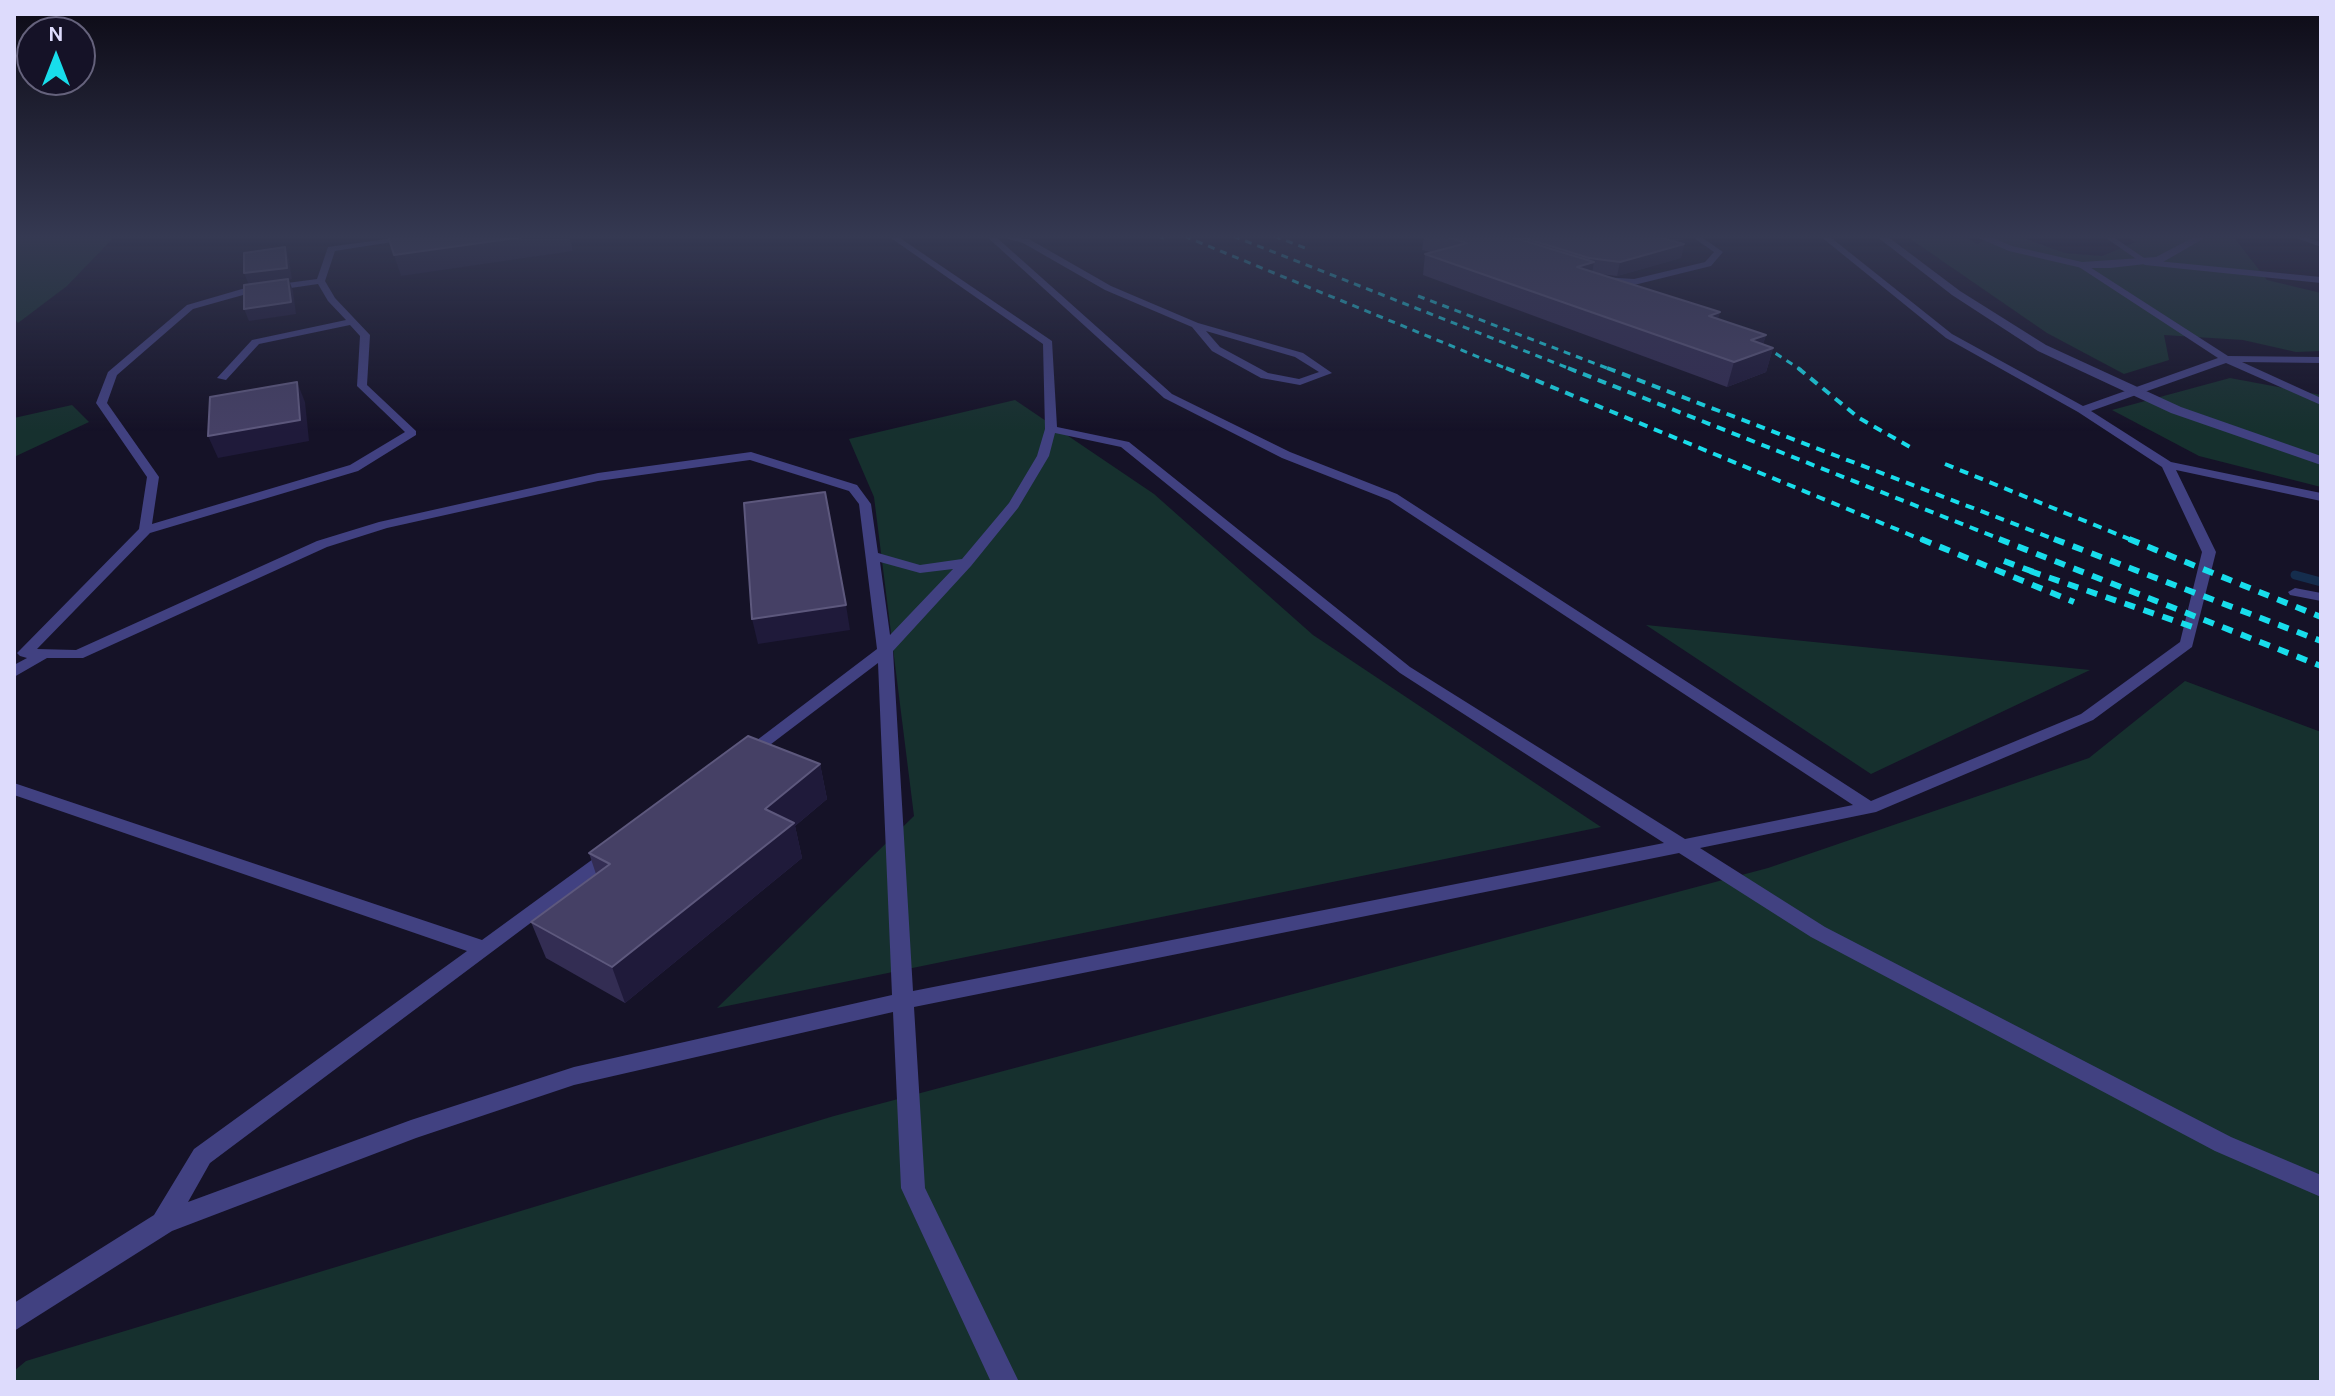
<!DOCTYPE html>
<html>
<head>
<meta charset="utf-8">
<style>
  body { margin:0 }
  #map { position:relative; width:2335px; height:1396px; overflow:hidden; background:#151227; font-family:Karla,sans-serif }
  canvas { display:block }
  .frame { position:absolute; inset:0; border:16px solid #dddbfc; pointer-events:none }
  .north { position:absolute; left:16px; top:16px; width:80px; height:80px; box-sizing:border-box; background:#151227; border:2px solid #65627c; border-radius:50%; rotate:0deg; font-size:22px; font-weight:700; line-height:32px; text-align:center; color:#dddbfc }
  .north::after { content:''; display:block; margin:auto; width:28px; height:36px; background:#18ddeb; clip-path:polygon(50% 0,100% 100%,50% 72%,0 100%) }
</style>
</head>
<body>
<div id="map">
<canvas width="2335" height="1396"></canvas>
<div class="frame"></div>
<div class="north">N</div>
</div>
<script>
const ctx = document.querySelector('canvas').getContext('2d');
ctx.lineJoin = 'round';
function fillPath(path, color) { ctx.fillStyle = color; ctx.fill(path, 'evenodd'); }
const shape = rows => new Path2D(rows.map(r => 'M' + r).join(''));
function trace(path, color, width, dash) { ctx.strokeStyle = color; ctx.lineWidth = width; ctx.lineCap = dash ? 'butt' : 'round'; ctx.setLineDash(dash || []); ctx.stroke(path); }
fillPath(shape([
  [14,236,115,236,67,286,18,323,14,318],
  [1906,236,1964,236,1977,244,1993,236,2027,236,2026,239,2065,253,2102,256,2135,242,2126,236,2233,236,2267,280,2321,293,2321,351,2296,352,2243,340,2164,335,2169,360,2124,374,2047,333],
  [2230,378,2321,395,2321,487,2199,456,2112,410],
  [1015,400,1154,494,1313,635,1601,827,717,1008,914,816,874,497,849,439],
  [72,405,89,422,14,457,14,418],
  [1646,625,2090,670,1871,774],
  [2185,681,2321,732,2321,1382,14,1382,14,1371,26,1361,834,1116,1768,868,2089,758]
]), '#16302e');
trace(shape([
  [2295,575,2321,582]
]), '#152d4d', 9);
fillPath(shape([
  [409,236,430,236,335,251,325,281,335,298,370,335,367,385,416,431,416,435,358,471,150,533,37,649,76,650,317,541,379,522,598,473,751,452,857,485,871,504,878,553,920,565,962,559,1009,503,1037,456,1045,429,1043,344,888,236,897,236,1052,341,1057,427,1129,442,1410,667,1685,839,1853,805,1389,500,1282,458,1164,398,986,236,995,236,1172,394,1290,452,1397,494,1871,801,2081,714,2180,642,2202,552,2162,467,2078,412,1946,338,1820,236,1829,236,1952,334,2083,406,2218,358,2079,267,2078,265,2082,262,2228,356,2321,357,2321,363,2242,362,2321,398,2321,405,2226,363,2091,411,2171,462,2321,493,2321,501,2176,470,2216,552,2192,647,2093,720,1876,812,1700,848,1825,927,2231,1137,2321,1175,2321,1197,2215,1151,1811,937,1679,853,914,1007,925,1188,1019,1382,991,1382,901,1188,893,1012,574,1085,416,1138,172,1231,14,1331,14,1303,154,1215,194,1149,467,951,14,795,14,783,482,940,604,851,618,851,620,856,210,1163,188,1202,411,1120,574,1067,892,995,878,663,754,757,742,757,740,753,877,649,859,504,849,491,750,460,598,481,387,528,327,547,83,658,47,658,14,677,14,665,27,658,20,656,17,653,20,650,139,529,147,477,96,403,108,372,187,305,242,289,317,279,328,247,409,236],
  [318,284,328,301,346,320,252,340,217,378,226,380,259,344,350,325,360,336,357,386,405,432,350,465,152,524,159,477,107,403,117,375,193,309,243,295,318,284],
  [1055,433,1121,447,1400,673,1664,843,913,991,893,651,971,566,1018,508,1049,456,1055,433],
  [880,562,920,573,953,569,890,635,880,562],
  [998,236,1029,239,1111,286,1198,323,1303,353,1332,373,1300,385,1261,378,1212,351,1192,327,1105,290,1023,243,998,236],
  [1206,331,1295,357,1319,372,1299,379,1268,373,1220,347,1206,331],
  [1691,236,1700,236,1723,252,1711,266,1634,285,1603,283,1599,280,1603,277,1634,279,1705,262,1714,252,1691,236],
  [2103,236,2112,236,2147,260,2321,277,2321,283,2145,265,2103,236],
  [2291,236,2303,236,2321,242,2321,247,2291,236],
  [2295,588,2321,593,2321,601,2290,595,2288,592,2295,588]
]), '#414181');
fillPath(shape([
  [1974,236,1988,236,2012,246,2082,262,2156,257,2196,236,2208,236,2163,262,2110,268,2082,268,2009,251,1974,236]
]), '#414181');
fillPath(shape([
  [1876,236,1887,236,1960,291,2046,345,2181,407,2321,456,2321,465,2171,413,2038,351,1952,295,1876,236]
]), '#414181');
trace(shape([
  [1159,236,1164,238],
  [1184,236,1510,370],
  [1233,236,1573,370],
  [1274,236,1308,249],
  [1418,296,1612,370],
  [1743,332,1801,370]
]), '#18ddeb', 3, [7, 6]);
trace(shape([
  [1506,368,1925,541],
  [1568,368,2005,541],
  [1607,368,2059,541],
  [1798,368,1859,418,1910,447],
  [1945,464,2134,541]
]), '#18ddeb', 4, [9, 7]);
trace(shape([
  [1921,539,2074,602],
  [1999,539,2321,666],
  [2054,539,2321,641],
  [2129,539,2321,617],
  [2004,561,2039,574],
  [2030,571,2193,627]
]), '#18ddeb', 6, [11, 9]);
fillPath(shape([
  [1424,236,1690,236,1689,238,1674,241,1684,244,1681,258,1617,276,1599,274,1718,319,1766,335,1763,344,1773,348,1766,372,1727,387,1423,275,1425,254,1430,252,1422,250],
  [820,764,827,799,795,826,802,858,625,1003,546,958,531,922,596,874,589,853]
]), '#332d53');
fillPath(shape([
  [530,236,569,236,573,251,401,276,394,255],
  [1649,236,1690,236,1689,238,1647,248],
  [1684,244,1681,258,1617,276,1620,262],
  [285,247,289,259,292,279,289,280,293,291,296,314,249,321,244,309,249,285,244,273],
  [1594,262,1590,284,1577,267],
  [1720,312,1714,336,1709,316],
  [1766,335,1761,352,1773,348,1766,372,1727,387,1734,362,1751,340],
  [297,382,305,402,309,441,218,458,208,436],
  [846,605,850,630,758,644,752,619],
  [820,764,827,799,795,826,802,858,625,1003,612,967,765,809]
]), '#1f1a3a');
const building = shape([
  [388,236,530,236,394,255,388,236],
  [1444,236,1509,236,1594,262,1577,267,1720,312,1709,316,1766,335,1751,340,1773,348,1734,362,1425,254,1467,243,1444,236],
  [1518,236,1655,236,1684,244,1620,262,1589,258,1518,236],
  [285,247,287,268,244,273,244,253,285,247],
  [288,279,291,302,244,309,244,285,288,279],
  [297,382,300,420,208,436,210,397,297,382],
  [825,492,846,605,752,619,744,503,825,492],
  [748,736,820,764,765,809,794,823,612,967,531,922,610,864,589,853,748,736]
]);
fillPath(building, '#454065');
trace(building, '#5d587d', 2);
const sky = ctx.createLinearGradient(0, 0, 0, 431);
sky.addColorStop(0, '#0c0a15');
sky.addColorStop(0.55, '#353952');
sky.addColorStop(1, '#35395200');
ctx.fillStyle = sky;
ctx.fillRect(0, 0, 2335, 431);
</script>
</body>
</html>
